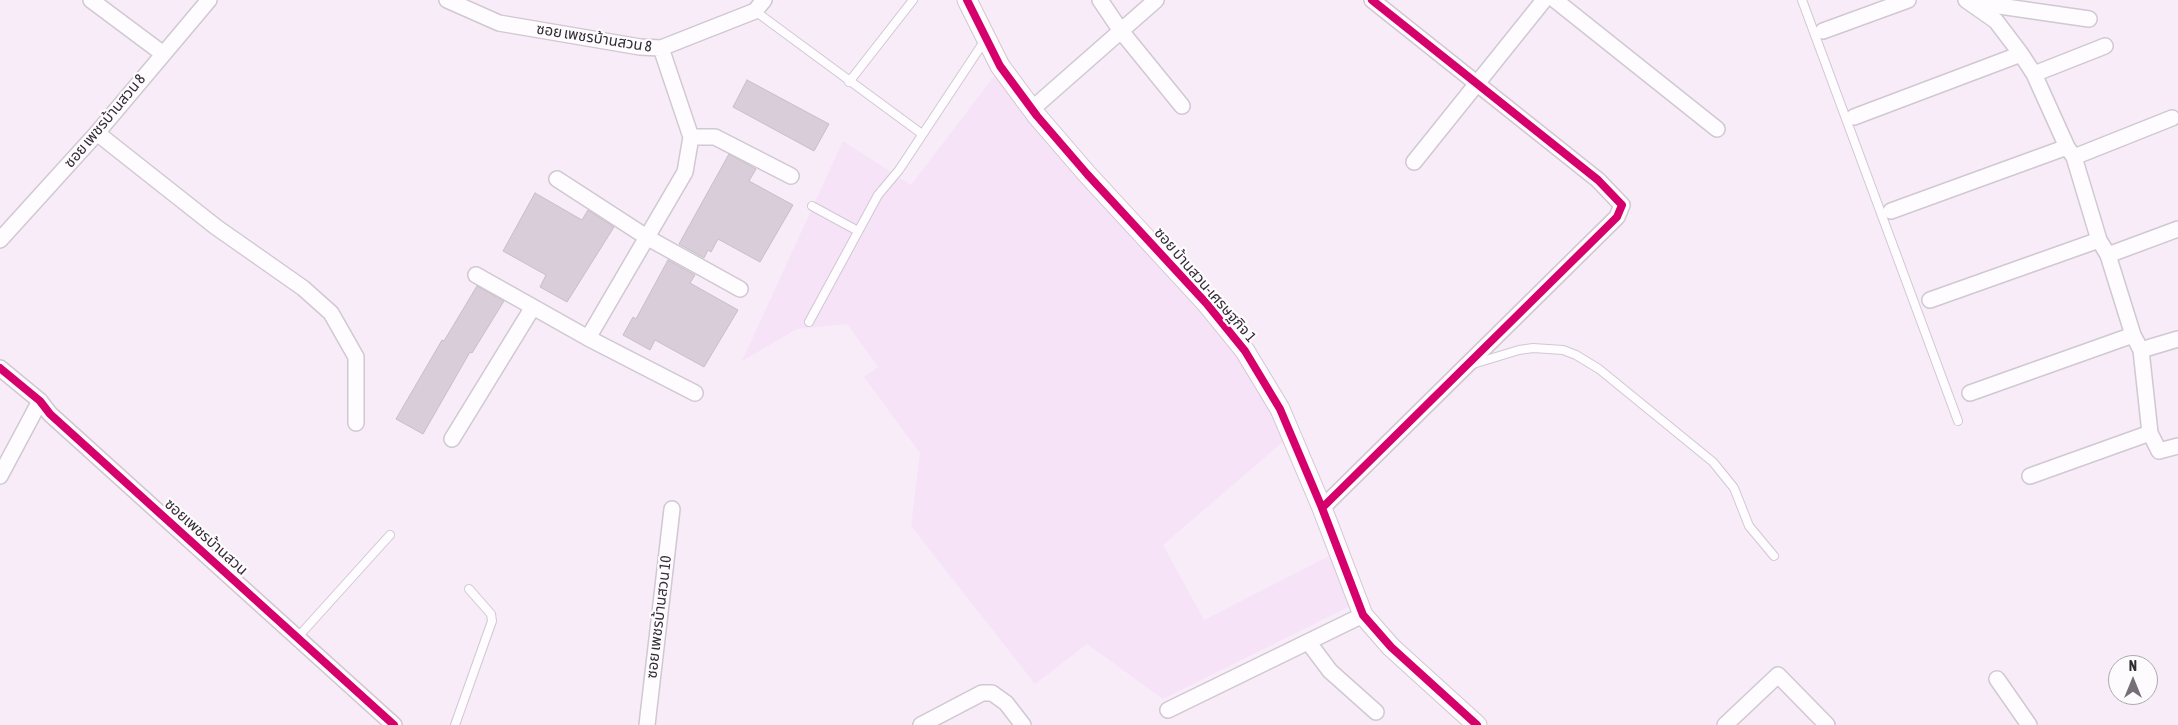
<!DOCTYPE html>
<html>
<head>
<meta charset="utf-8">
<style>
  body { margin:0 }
  #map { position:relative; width:2178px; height:725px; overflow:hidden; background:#f7ecf8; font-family:"Asap Condensed",sans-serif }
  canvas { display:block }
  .north { position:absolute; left:2108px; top:655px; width:50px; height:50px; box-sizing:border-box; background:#fefbff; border:1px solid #aca8ad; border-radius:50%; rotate:0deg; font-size:14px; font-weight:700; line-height:20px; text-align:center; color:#322b33 }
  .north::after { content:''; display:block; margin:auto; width:18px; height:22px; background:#776f78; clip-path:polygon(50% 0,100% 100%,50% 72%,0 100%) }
</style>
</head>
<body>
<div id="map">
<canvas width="2178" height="725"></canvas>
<div class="north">N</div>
</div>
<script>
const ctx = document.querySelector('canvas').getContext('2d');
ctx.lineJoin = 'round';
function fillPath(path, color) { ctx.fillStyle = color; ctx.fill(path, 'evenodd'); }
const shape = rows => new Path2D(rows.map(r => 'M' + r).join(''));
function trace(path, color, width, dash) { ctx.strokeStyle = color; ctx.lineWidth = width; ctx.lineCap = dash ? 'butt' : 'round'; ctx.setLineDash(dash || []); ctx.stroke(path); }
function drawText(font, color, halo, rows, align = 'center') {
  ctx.font = font + ' "Asap Condensed","Noto Sans Thai",sans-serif'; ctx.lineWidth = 4.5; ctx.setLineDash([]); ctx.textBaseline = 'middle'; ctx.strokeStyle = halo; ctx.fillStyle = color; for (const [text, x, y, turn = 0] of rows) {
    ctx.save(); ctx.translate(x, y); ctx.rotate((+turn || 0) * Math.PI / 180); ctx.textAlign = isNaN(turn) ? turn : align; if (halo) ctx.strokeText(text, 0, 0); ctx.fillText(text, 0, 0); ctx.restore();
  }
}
fillPath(shape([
  [998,71,1237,352,1271,408,1285,440,1163,545,1204,620,1331,555,1350,606,1163,699,1087,644,1035,684,911,526,920,453,864,377,878,367,847,324,797,329,742,361,843,141,911,185]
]), '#f6e3f8');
const building = shape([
  [747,80,829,124,814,151,733,107,747,80],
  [729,154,756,169,749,181,793,205,760,262,718,239,711,252,708,250,704,258,679,244,729,154],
  [535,193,582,220,588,210,614,227,567,302,540,287,546,275,503,251,535,193],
  [668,260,695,275,690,283,738,310,704,367,655,340,650,350,623,335,633,317,636,319,668,260],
  [477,286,504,301,472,353,470,352,423,434,396,419,442,340,444,341,477,286]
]);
fillPath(building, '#d8cdd8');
trace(building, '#c7bec7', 1);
const service = shape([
  [1802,0,1958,421],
  [755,11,922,134],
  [849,82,913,0],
  [812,206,858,231],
  [809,322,878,195,899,170,985,40],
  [1473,364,1519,350,1533,348,1563,350,1576,355,1599,369,1713,462,1734,488,1749,526,1774,556],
  [297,638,390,535],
  [455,725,492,621,491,614,469,589]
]);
const minor = shape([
  [91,0,162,53],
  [447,0,499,23,640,47,661,48,755,11,764,0],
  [1100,0,1121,31,1182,106],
  [1555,0,1717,129],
  [1966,0,1996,21,2021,54,2034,74,2067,147,2074,157,2099,240,2108,255,2133,335,2141,350,2150,433],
  [1972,2,2089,19],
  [1823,31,1908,0],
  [661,48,691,137,715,137,791,176],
  [2034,74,2105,46],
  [1032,109,1156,0],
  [1854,117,2021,54],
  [97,133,216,227,303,288,331,313,356,357,356,423],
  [2074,157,2172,118],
  [1414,162,1544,0],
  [557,179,648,238,740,289],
  [1891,211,2067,147],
  [0,240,97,133,209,0],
  [2108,255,2178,229],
  [476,275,533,307],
  [1930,300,2099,240],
  [588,338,695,393],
  [2141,350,2178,339],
  [0,368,40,401,50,414,394,725],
  [1970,393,2133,335],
  [452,439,533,307,588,338,685,172,691,137],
  [0,476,40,401],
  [2030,476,2150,433,2159,451,2178,446],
  [1322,508,1617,217,1622,205,1598,180,1372,0],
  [1309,643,1330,671,1376,712],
  [1997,679,2029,725],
  [1168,710,1363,615],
  [647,725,672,509],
  [921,725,982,693,992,693,1006,703,1023,725],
  [1725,725,1778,675,1827,725]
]);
const tertiary = shape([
  [967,0,1000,66,1037,116,1087,174,1206,303,1245,351,1280,409,1322,508,1363,615,1391,647,1477,725]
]);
trace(service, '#d0c8d2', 10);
trace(minor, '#d0c8d2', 18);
trace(tertiary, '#d0c8d2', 21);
trace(service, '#fefcfe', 8);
trace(minor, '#fefcfe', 15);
trace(tertiary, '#fefcfe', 19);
trace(shape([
  [967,0,1000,66,1037,116,1087,174,1206,303,1245,351,1280,409,1322,508,1363,615,1391,647,1477,725],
  [0,368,40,401,50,414,394,725],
  [1322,508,1617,217,1622,205,1598,180,1372,0]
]), '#d6006c', 8);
drawText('15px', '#322b33', '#fefbff', [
  ["ซอย เพชรบ้านสวน 8",594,38,9],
  ["ซอย เพชรบ้านสวน 8",105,121,-50],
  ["ซอย บ้านสวน-เศรษฐกิจ 1",1205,285,49],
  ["ซอยเพชรบ้านสวน",206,537,42],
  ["ซอย เพชรบ้านสวน 10",659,617,-83]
]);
</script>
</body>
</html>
